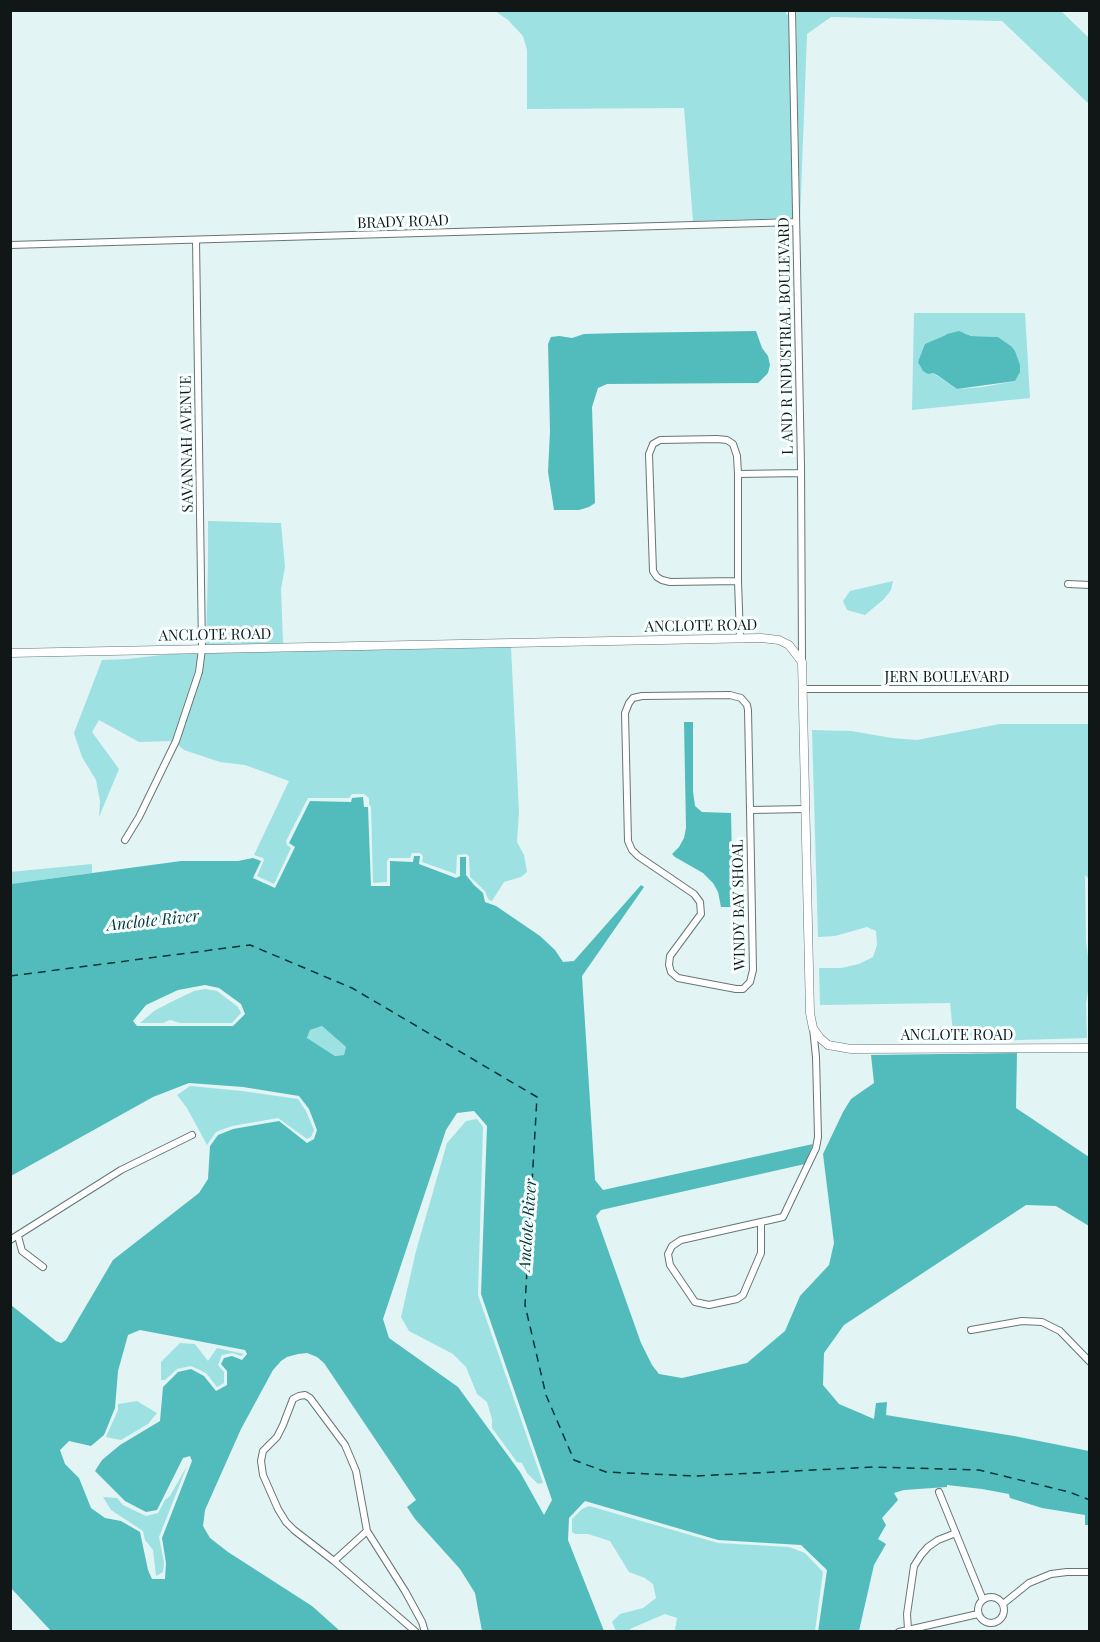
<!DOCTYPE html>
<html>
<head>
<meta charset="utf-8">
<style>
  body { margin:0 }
  #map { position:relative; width:1100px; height:1642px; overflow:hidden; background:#e2f4f4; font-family:"Playfair Display",serif }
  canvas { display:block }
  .frame { position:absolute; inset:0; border:12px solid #111717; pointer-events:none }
</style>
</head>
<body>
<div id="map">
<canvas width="1100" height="1642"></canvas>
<div class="frame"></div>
</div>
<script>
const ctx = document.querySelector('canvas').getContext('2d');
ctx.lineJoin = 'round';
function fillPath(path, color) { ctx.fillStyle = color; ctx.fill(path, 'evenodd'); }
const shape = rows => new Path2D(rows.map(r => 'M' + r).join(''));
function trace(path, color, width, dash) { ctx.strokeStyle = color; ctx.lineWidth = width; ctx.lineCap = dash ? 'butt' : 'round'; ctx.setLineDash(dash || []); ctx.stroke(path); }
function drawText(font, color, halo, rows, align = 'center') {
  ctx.font = font + ' "Playfair Display",serif'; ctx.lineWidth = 6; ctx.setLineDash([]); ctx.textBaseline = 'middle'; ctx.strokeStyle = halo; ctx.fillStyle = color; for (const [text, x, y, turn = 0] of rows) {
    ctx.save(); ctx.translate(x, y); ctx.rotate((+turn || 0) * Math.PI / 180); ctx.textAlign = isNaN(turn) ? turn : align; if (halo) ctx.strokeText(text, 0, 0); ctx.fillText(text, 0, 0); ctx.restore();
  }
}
fillPath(shape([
  [495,11,786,11,786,14,789,15,793,218,693,221,684,108,527,109,527,50,523,36,508,20],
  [796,11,1061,11,1089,38,1089,104,1002,21,831,17,807,34,800,220],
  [914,313,1025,313,1030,398,912,410],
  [965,333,971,336,998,337,1011,346,1015,381,983,387,957,389,933,373,947,335],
  [208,521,281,523,285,567,281,589,283,643,206,645,208,567],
  [893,581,891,590,884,599,865,615,847,610,843,601,850,591],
  [511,647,519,812,517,842,524,855,527,872,521,877,504,882,492,901,488,899,485,891,470,877,469,856,466,854,457,855,456,874,422,862,423,856,420,853,412,853,410,858,389,858,387,861,387,882,373,883,371,807,369,804,369,798,364,794,352,794,349,798,308,798,286,841,287,845,291,848,274,884,257,876,264,860,263,858,254,855,289,781,245,765,220,762,184,750,178,745,202,673,205,653],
  [179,653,198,653,195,671,172,741,139,742,99,720,92,732,119,769,99,817,100,801,96,780,82,757,74,733,102,660,128,659],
  [1000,724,1089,724,1089,879,1085,875,1086,942,1088,956,1089,985,1086,1004,1087,1038,954,1042,950,1003,820,1005,819,968,841,968,859,964,873,957,877,945,876,931,867,927,835,936,818,937,812,730,851,731,892,738,917,740],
  [92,864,92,873,11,884,10,872],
  [205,989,217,991,238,1007,241,1013,232,1023,180,1023,170,1020,163,1023,140,1023,154,1011,171,1002,194,991],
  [322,1026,346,1047,344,1055,335,1056,307,1039,310,1030],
  [190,1086,242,1091,298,1099,306,1111,314,1130,311,1137,307,1139,278,1118,232,1126,216,1132,207,1145,187,1108,177,1095],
  [477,1119,483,1127,478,1295,543,1483,538,1484,527,1473,522,1463,517,1462,492,1428,492,1419,487,1402,477,1394,466,1367,453,1354,409,1331,401,1317,416,1251,447,1143,466,1121],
  [180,1343,195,1344,208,1361,217,1348,244,1354,241,1356,233,1353,222,1355,218,1365,224,1372,224,1383,217,1387,206,1373,191,1366,177,1369,165,1380,161,1380,161,1362],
  [137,1401,157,1413,148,1424,121,1440,106,1437,118,1410,118,1404],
  [187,1466,159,1537,164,1563,163,1572,156,1576,153,1550,145,1540,143,1531,111,1510,103,1497,117,1498,123,1505,146,1516,158,1513,165,1500,170,1496],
  [589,1506,718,1543,789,1547,805,1553,823,1572,815,1631,673,1631,675,1630,677,1618,665,1614,632,1628,628,1631,616,1631,612,1622,620,1614,643,1608,656,1598,653,1584,645,1578,629,1572,610,1541,588,1534,575,1534,572,1532,572,1519,582,1509]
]), '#9ee1e2');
fillPath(shape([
  [756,331,762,348,768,356,770,365,768,373,758,383,607,384,598,388,592,407,595,503,589,507,579,510,554,510,548,472,550,431,548,344,551,337,559,336,572,338,584,334,620,333],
  [959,331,971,336,998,337,1011,346,1015,351,1020,365,1020,372,1015,381,957,389,937,375,933,373,928,374,923,371,918,362,925,344,946,335,947,334],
  [684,722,693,722,693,791,695,806,702,812,731,813,733,907,721,907,718,892,713,883,703,873,675,857,672,854,679,847,684,838,686,828],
  [363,797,364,807,368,807,371,886,390,886,390,861,413,862,414,856,420,856,419,864,456,878,460,876,460,857,466,857,466,875,474,885,483,893,485,902,496,906,540,936,555,950,563,962,574,961,641,885,644,887,582,976,595,1180,603,1190,813,1144,805,1164,601,1210,596,1216,641,1343,652,1365,659,1374,682,1378,747,1363,785,1331,800,1296,829,1265,834,1243,823,1154,843,1112,851,1099,874,1083,871,1055,1017,1053,1016,1108,1089,1157,1089,1226,1056,1206,1026,1205,844,1325,824,1353,823,1385,839,1404,874,1419,876,1403,887,1402,886,1415,1014,1436,1089,1451,1089,1525,1085,1525,1085,1515,1042,1508,1010,1498,1009,1494,982,1489,947,1485,947,1487,904,1490,894,1493,898,1500,882,1518,886,1525,878,1539,886,1544,874,1565,859,1631,818,1632,827,1570,801,1545,718,1540,585,1501,569,1518,568,1540,604,1631,482,1631,475,1593,460,1569,415,1519,407,1507,416,1500,324,1363,317,1357,307,1353,298,1354,287,1357,281,1361,273,1370,241,1429,205,1510,203,1526,210,1538,228,1552,312,1606,340,1631,51,1631,11,1588,11,1305,56,1341,61,1343,66,1340,113,1260,199,1193,208,1179,210,1146,218,1135,233,1129,279,1121,307,1143,314,1139,317,1130,309,1109,299,1096,243,1087,189,1083,153,1097,11,1176,11,884,181,861,238,861,253,858,261,861,253,878,275,888,295,847,289,843,310,801,351,802,352,798],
  [205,985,219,988,241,1004,245,1014,233,1026,137,1026,133,1021,146,1005,178,990],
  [322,1026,346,1047,344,1055,335,1056,307,1038,310,1030],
  [474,1111,487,1126,481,1294,552,1500,544,1515,520,1472,458,1387,389,1338,383,1319,446,1130,457,1113],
  [140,1330,245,1350,247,1354,242,1360,232,1356,224,1358,221,1364,227,1371,227,1385,216,1391,204,1376,191,1369,178,1372,163,1387,160,1421,120,1445,102,1460,95,1471,125,1501,146,1512,157,1510,183,1458,190,1456,192,1461,162,1538,166,1563,165,1579,152,1579,148,1570,140,1532,121,1521,105,1518,91,1508,79,1478,65,1464,60,1450,69,1441,91,1446,104,1435,115,1408,118,1371,128,1335]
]), '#52bcbd');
trace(shape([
  [10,976,250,945,352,988,537,1097,525,1305,546,1395,574,1460,606,1472,696,1476,873,1467,979,1470,1069,1492,1090,1500]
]), '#013536', 1.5, [8, 6]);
const minor = shape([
  [792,10,801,466,802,662],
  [10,245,796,222],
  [738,474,801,473],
  [738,581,738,474,737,456,733,444,727,440,717,439,660,440,653,444,649,454,653,571,657,577,662,580,670,582,738,581,740,638],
  [1068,584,1090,585],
  [804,689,1090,689],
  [750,810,753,970,750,982,743,989,736,989,678,978,671,972,669,965,670,956,701,914,700,902,694,894,638,856,632,850,628,841,625,713,629,703,633,698,642,696,730,695,741,698,747,705,748,710,750,810,806,809],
  [125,840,139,817,176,741,199,672,202,649,196,240],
  [761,1222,761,1253,743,1295,737,1299,709,1305,695,1302,670,1265,668,1254,672,1246,681,1240,761,1222],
  [761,1222,783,1217,816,1148,818,1137,816,1057,813,1028],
  [18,1236,22,1251,43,1267],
  [10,1240,121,1170,192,1135],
  [971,1330,1022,1321,1042,1322,1060,1331,1090,1362],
  [939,1492,983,1600],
  [334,1561,367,1531],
  '978 1610a13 13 0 1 1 26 0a13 13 0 1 1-26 0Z',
  [1003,1604,1029,1583,1051,1574,1067,1572,1090,1572],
  [908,1629,907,1614,914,1566,921,1555,928,1547,938,1540,956,1533],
  [416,1632,334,1561,294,1530,286,1522,278,1509,263,1475,261,1461,263,1451,277,1437,283,1425,293,1399,299,1396,305,1395,310,1398,345,1445,356,1471,367,1531,405,1591,422,1622,425,1632],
  [899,1632,978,1614]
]);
const tertiary = shape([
  [10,653,761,638,779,640,789,645,802,662,810,1013,813,1028,820,1038,828,1045,851,1049,1090,1048]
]);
trace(minor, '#667675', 8);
trace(tertiary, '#667675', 9);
trace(minor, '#fff', 6);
trace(tertiary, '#fff', 8);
drawText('15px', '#111717', '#f8ffff', [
  ["BRADY ROAD",403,222,-2],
  ["L AND R INDUSTRIAL BOULEVARD",786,336,-91],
  ["SAVANNAH AVENUE",187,444,-91],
  ["ANCLOTE ROAD",701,626,-1],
  ["ANCLOTE ROAD",215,635,-1],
  ["JERN BOULEVARD",947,677],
  ["WINDY BAY SHOAL",739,905,-91],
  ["ANCLOTE ROAD",957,1035]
]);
drawText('italic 16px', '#013536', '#f8ffff', [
  ["Anclote River",153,921,-6],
  ["Anclote River",528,1225,-86]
]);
</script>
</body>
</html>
